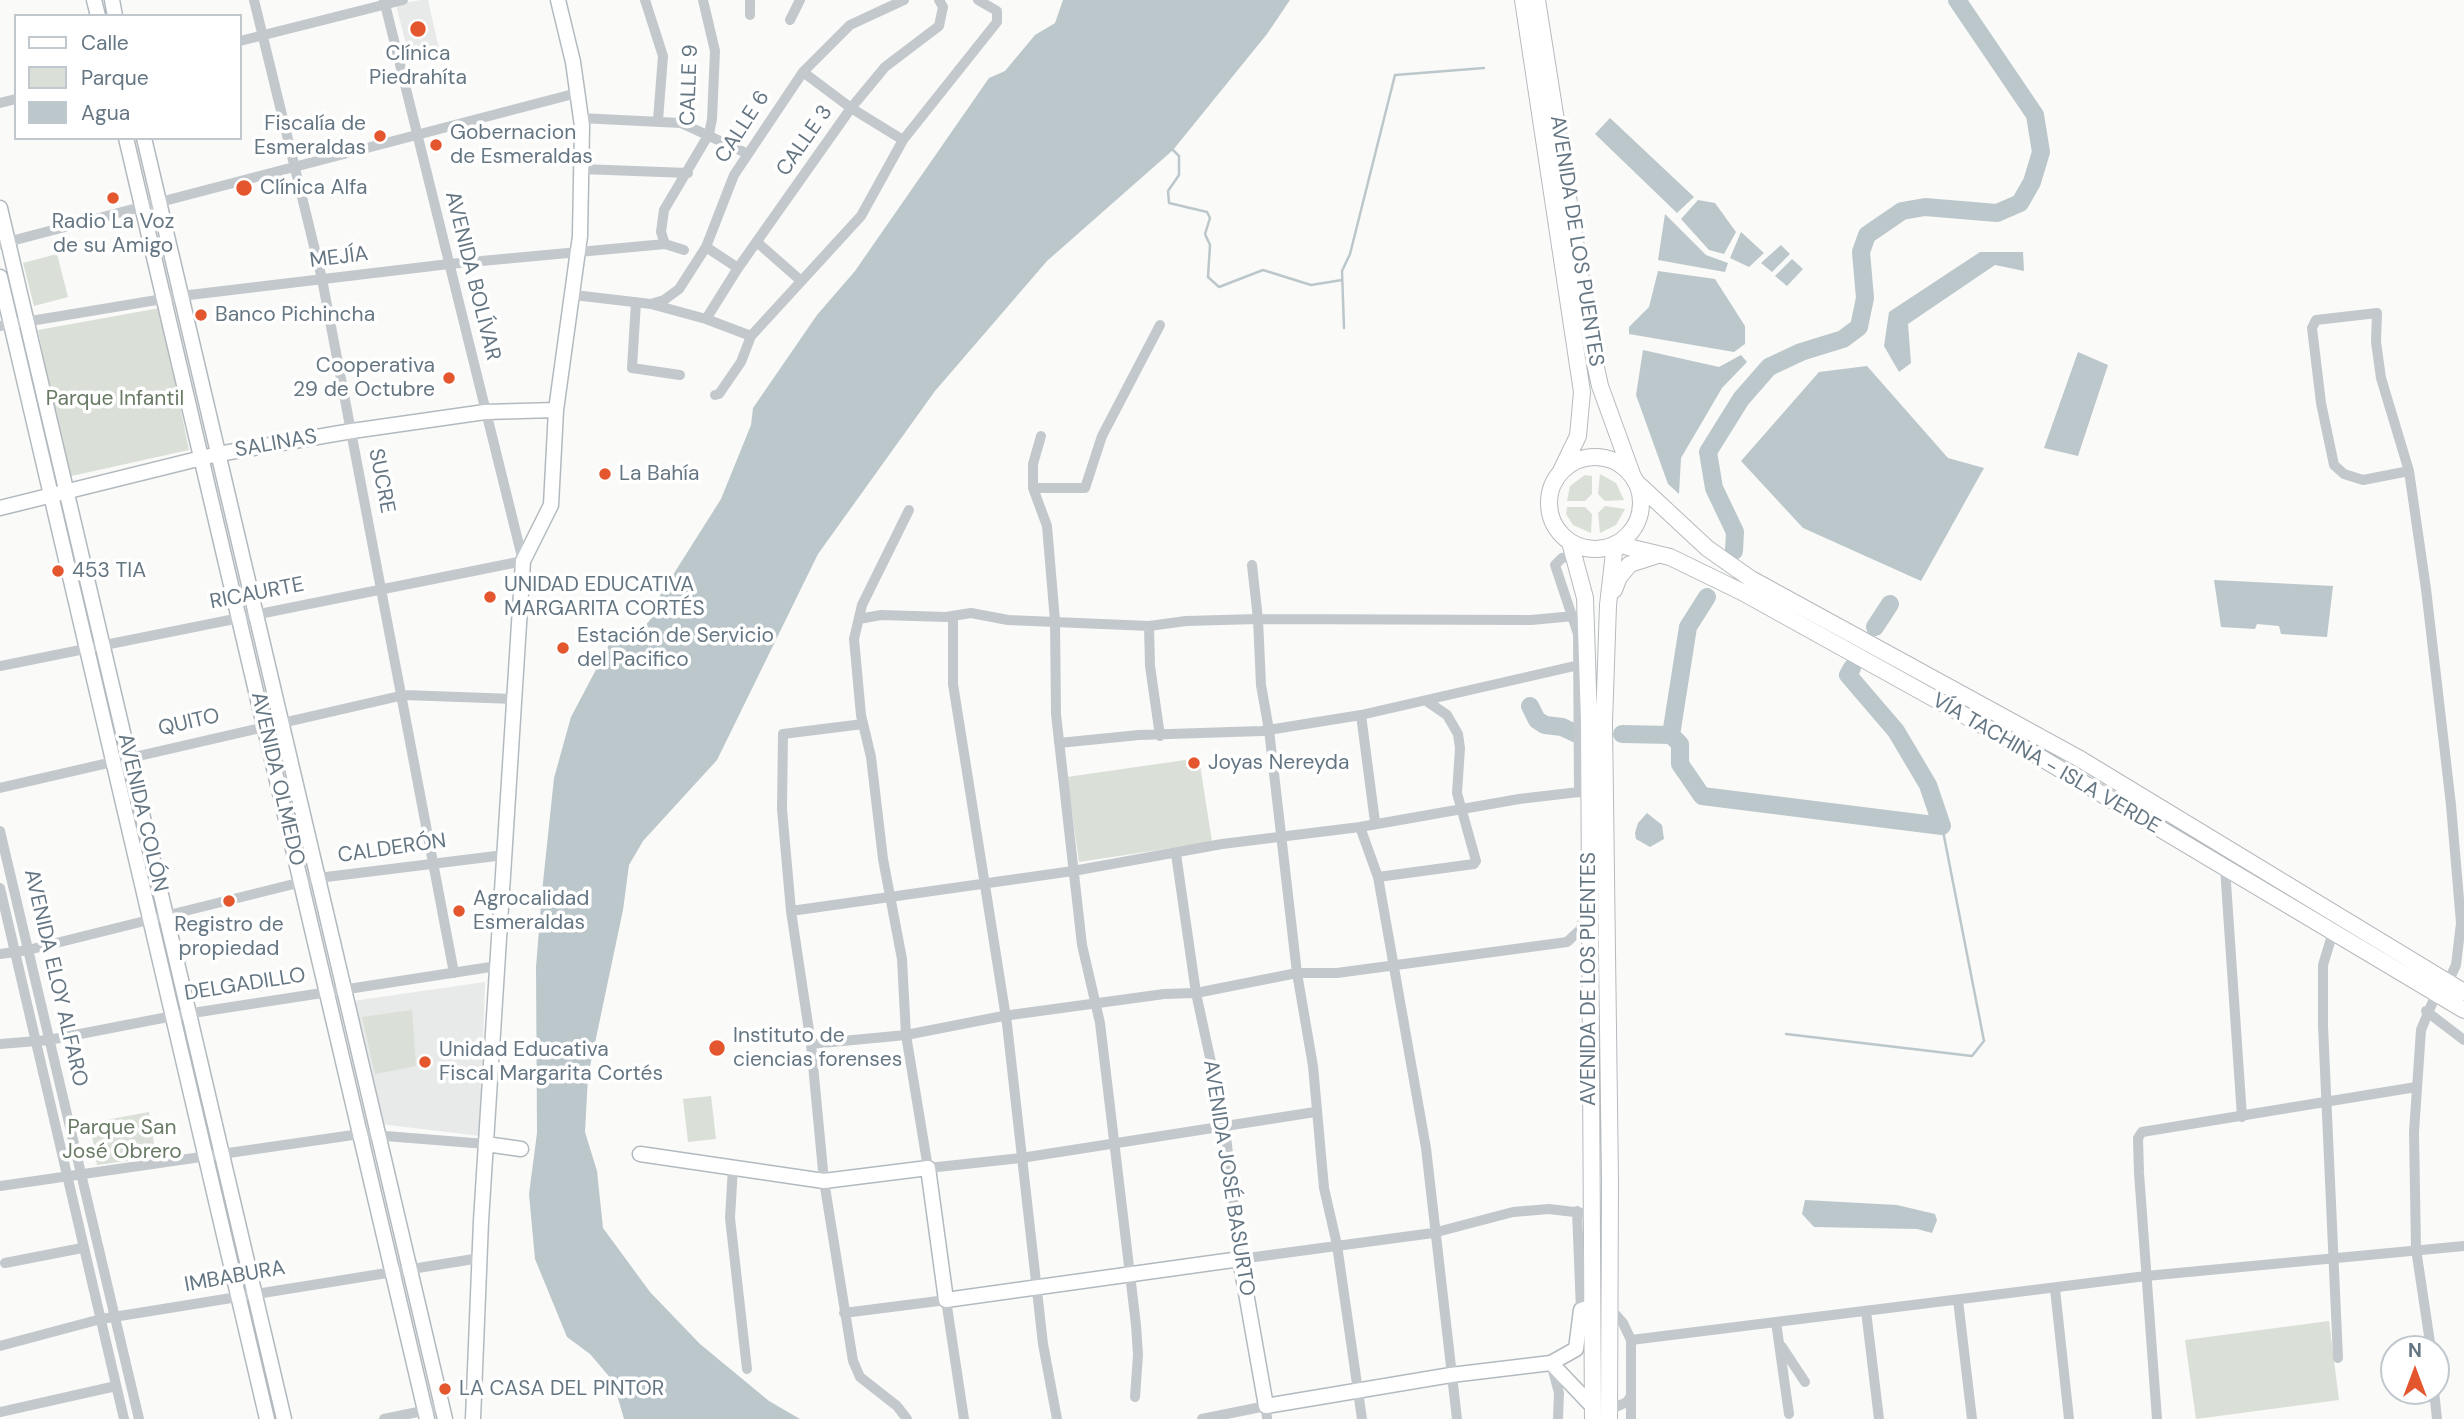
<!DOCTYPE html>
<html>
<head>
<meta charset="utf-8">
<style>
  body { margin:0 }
  #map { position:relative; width:2464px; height:1419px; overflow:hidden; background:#fafaf8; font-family:"DM Sans",sans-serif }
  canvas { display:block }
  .legend { position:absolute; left:14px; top:14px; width:228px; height:126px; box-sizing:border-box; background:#fff; border:2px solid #c1c8cd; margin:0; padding:9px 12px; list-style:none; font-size:21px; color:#657683 }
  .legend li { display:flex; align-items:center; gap:14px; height:35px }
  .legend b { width:35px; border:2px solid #c1c8cd }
  .north { position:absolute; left:2380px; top:1335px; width:70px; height:70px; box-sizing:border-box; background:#fff; border:2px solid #c1c8cd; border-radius:50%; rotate:0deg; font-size:19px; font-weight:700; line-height:28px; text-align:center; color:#657683 }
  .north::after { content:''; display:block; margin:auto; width:24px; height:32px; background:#e4572e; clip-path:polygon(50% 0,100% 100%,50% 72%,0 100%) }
</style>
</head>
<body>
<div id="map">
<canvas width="2464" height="1419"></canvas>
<ul class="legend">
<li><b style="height:9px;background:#fff"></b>Calle</li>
<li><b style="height:19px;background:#dadfd7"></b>Parque</li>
<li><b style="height:19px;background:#bbc7cb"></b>Agua</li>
</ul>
<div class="north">N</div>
</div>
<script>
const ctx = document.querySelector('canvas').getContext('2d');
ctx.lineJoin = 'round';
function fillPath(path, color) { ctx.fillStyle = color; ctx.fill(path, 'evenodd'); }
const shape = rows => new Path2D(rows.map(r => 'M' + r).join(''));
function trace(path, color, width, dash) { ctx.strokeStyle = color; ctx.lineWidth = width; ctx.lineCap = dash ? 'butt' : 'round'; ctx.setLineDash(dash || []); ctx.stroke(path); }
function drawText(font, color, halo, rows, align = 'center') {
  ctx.font = font + ' "DM Sans",sans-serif'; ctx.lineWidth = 7; ctx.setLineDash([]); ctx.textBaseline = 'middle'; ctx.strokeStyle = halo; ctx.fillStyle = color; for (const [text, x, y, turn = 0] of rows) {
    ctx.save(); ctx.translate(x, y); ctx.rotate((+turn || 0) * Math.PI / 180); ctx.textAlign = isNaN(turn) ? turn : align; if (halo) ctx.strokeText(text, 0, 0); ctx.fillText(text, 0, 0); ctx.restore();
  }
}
fillPath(shape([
  [420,0,428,0,440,53,410,60,396,5],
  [485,982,480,1136,380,1124,353,1001]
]), '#e8e9e9');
fillPath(shape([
  [57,254,68,297,34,306,23,263],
  [160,308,189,450,67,477,38,330],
  [1600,474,1616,483,1624,500,1605,501,1598,494],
  [1585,475,1592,476,1592,494,1585,501,1567,501,1570,486],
  [1605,506,1625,509,1616,525,1600,533,1598,513],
  [1567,507,1585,507,1592,514,1591,533,1573,525,1566,514],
  [1199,758,1212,842,1079,862,1067,777],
  [412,1010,416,1066,375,1074,362,1017],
  [711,1096,716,1139,688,1142,683,1099],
  [149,1112,156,1157,97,1165,90,1123],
  [2329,1321,2339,1400,2196,1419,2185,1340]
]), '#dadfd7');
fillPath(shape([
  [1063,0,1290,0,1267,34,1173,150,1047,261,935,391,818,554,717,760,643,841,629,865,623,910,588,1076,585,1132,597,1171,603,1228,650,1292,700,1344,769,1401,800,1419,624,1419,613,1381,590,1354,567,1337,535,1259,529,1194,537,1133,536,967,542,892,554,778,571,717,611,641,636,636,657,612,659,597,721,499,751,425,753,408,817,315,855,271,989,78,1005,71,1035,35,1055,23],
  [1610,118,1694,197,1677,213,1595,134],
  [1698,200,1715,203,1736,232,1724,254,1709,250,1681,219],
  [1665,214,1706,255,1728,263,1725,272,1658,260],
  [1741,232,1764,253,1749,267,1730,258],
  [1781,245,1790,254,1772,272,1761,263],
  [1980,252,2023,252,2024,271,1995,265,1908,324,1911,363,1899,372,1884,346,1889,312],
  [1792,259,1803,269,1787,286,1775,276],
  [1658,271,1715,279,1745,326,1745,344,1734,352,1629,334,1629,327,1649,307],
  [1643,350,1719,367,1741,355,1747,362,1722,388,1681,458,1679,494,1668,484,1636,395],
  [2078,352,2108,365,2078,456,2044,448],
  [1867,366,1948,458,1984,468,1921,581,1803,528,1741,461,1819,372],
  [2214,580,2333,586,2327,637,2281,634,2279,626,2257,624,2255,629,2221,627],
  [1647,813,1662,825,1664,839,1650,847,1636,839,1635,833,1638,823],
  [1805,1200,1897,1205,1935,1214,1937,1220,1932,1233,1917,1229,1814,1227,1802,1214]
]), '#bbc7cb');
trace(shape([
  [1173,150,1179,156,1179,175,1168,191,1169,203,1207,212,1210,218,1205,234,1210,245,1208,277,1219,287,1263,270,1311,285,1342,280],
  [1344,328,1342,271,1350,254,1395,75,1484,68],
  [1786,1034,1972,1056,1984,1041,1942,826]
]), '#bbc7cb', 2.5);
trace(shape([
  [1734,551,1735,532,1714,488,1708,452,1741,399,1769,367,1801,352,1843,339,1859,327,1865,298,1861,252,1867,235,1902,211,1925,207,1997,213,2020,203,2032,182,2041,152,2035,115,1957,0],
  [1875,627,1890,604],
  [1530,706,1537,720,1545,725,1562,727,1575,733],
  [1622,734,1671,735,1680,744,1680,764,1702,796,1942,826,1928,785,1896,731,1848,675,1852,668],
  [1671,735,1688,627,1707,597]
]), '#bbc7cb', 18);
const secondary = shape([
  [94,0,98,16],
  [112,0,115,16],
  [126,138,427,1419],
  [144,138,445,1419],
  [0,208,284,1419],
  [0,277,267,1419],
  [0,508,218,454,352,431,485,412,556,410],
  [486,1144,521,1149],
  [640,1154,824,1181,928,1168,946,1300,1240,1259,1266,1406,1451,1375,1551,1363,1576,1349,1581,1310,1592,1306],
  [1551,1363,1593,1407],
  [473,1419,481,1221,523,561,551,505,556,410,580,236,582,126,573,62,558,0]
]);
const primary = shape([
  [1523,0,1582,392,1578,436,1561,471],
  [1537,0,1592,349,1600,386,1633,477],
  '1549 503a46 46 0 1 1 92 0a46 46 0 1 1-92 0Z',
  [1635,481,1707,548,1751,579,2080,759,2464,992],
  [1570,542,1585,598,1589,720,1593,1419],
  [1616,544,1670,557,1742,592,2043,759,2464,1010],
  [1614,590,1619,577,1630,564,1655,556],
  [1609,1419,1610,1181,1604,723,1608,605,1615,544]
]);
trace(secondary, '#b3babf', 17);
trace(primary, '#b5babe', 18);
trace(shape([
  [254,0,322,279,454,973],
  [645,0,663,56,658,120],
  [750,15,750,0],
  [790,20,800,0],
  [240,41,403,0],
  [803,72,851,108,903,140],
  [0,103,16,99],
  [580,118,681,123,746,153],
  [581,169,688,173],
  [758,243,800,280],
  [0,244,577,93],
  [665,244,661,232,664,210,709,134,712,119,715,51,703,0],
  [706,247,738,268],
  [574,295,651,304,706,319,751,336,861,216,903,140,997,22,997,11,978,0],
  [636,302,632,368,680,375],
  [651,304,664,300,679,289,706,247,734,175,803,72,850,25,904,0],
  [706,319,738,268,851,108,885,67,939,26,943,7,939,0],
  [0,326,181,296,449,264,665,244,684,250],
  [715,395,719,394,741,362,751,336],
  [1041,436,1033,464,1033,488,1047,526,1055,621,1056,714,1082,945,1100,1023,1136,1325,1138,1355,1135,1397],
  [2409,471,2363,480,2344,474,2334,465,2321,403,2312,328,2316,320,2377,313,2376,342,2381,378,2409,471,2426,589,2451,805,2461,923,2456,965,2448,982],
  [1033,488,1085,488,1102,436,1160,325],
  [909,510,862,605,854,639,861,715,871,757,883,859,902,959,906,1035,928,1168,1021,1158,1315,1112],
  [1575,556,1562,558,1555,565,1578,634,1579,792],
  [953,616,953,684,1007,1024,1043,1344,1057,1419],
  [859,619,881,615,946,617,971,613,1008,620,1149,626,1186,621,1258,619,1252,565],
  [1149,626,1150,666,1160,736],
  [0,666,523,561,384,0],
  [863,724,783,734,782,809,791,911,811,1044,824,1181,853,1361,860,1377,897,1406,907,1419],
  [1059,743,1139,735,1262,731,1361,715],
  [0,788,404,695,514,699],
  [1375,822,1361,715,1579,665],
  [1360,827,1378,877,1426,1148,1457,1419],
  [0,831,139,1419],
  [1176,854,1196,993,1225,1127,1240,1259,1433,1233,1513,1212,1549,1209,1591,1214],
  [2225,868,2242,1117],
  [1378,877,1474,864,1476,861,1457,793,1460,748,1458,734,1447,715,1428,702],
  [0,888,124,1419],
  [791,911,1073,871,1222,844,1360,827,1519,799,1579,792,1588,795],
  [2333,932,2323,965,2323,1026,2338,1358],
  [0,954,28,950,318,878,504,855],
  [2426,1011,2464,1040],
  [0,1044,49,1040,173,1016,497,966],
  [811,1044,906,1035,1003,1016,1164,994,1196,993,1297,973,1337,973,1567,942,1580,930,1586,911],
  [733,1167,730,1218,747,1369],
  [0,1186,360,1134,486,1144],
  [1577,1211,1581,1310],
  [5,1263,82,1248],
  [2055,1289,2069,1419],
  [1958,1300,1972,1419],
  [1609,1307,1623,1323,1631,1340,1631,1419],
  [1866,1311,1879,1419],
  [844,1313,946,1300,964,1419],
  [1776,1322,1789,1414],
  [1631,1340,2146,1276,2464,1246],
  [0,1346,101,1319,480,1258],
  [1782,1347,1805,1382],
  [2431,1349,2416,1249,2414,1132,2421,1030,2436,994],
  [1552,1367,1559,1393,1558,1419],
  [2434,1391,2437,1419],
  [1609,1410,1627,1402,1631,1396],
  [0,1412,116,1386],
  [384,1419,442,1407],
  [1202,1419,1266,1406,1267,1419],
  [1362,1419,1337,1245,1324,1188,1313,1066,1297,973,1269,730,1261,685,1258,619,1531,620,1574,616],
  [2157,1419,2139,1173,2138,1138,2142,1132,2416,1087]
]), '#c3c8cc', 10);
trace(secondary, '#fff', 14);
trace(primary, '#fff', 16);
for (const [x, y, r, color] of [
  [418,29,9,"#e4572e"],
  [380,136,7,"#e4572e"],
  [436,145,7,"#e4572e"],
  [244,188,9,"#e4572e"],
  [113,198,7,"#e4572e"],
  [201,315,7,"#e4572e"],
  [449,378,7,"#e4572e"],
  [605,474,7,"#e4572e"],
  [58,571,7,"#e4572e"],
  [490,597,7,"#e4572e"],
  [563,648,7,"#e4572e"],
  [1194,763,7,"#e4572e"],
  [229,901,7,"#e4572e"],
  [459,911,7,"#e4572e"],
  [717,1048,9,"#e4572e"],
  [425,1062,7,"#e4572e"],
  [445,1389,7,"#e4572e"]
]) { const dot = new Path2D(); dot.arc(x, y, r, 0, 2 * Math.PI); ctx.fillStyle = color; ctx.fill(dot); trace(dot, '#fff', 2.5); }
drawText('21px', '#657683', '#fff', [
  ["Clínica",418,54,"center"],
  ["Piedrahíta",418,78,"center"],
  ["Fiscalía de",366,124,"right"],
  ["Esmeraldas",366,148,"right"],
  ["Gobernacion",450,133],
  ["de Esmeraldas",450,157],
  ["Clínica Alfa",260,188],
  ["Radio La Voz",113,222,"center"],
  ["de su Amigo",113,246,"center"],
  ["Banco Pichincha",215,315],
  ["Cooperativa",435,366,"right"],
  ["29 de Octubre",435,390,"right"],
  ["La Bahía",619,474],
  ["453 TIA",72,571],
  ["UNIDAD EDUCATIVA",504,585],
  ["MARGARITA CORTÉS",504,609],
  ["Estación de Servicio",577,636],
  ["del Pacifico",577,660],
  ["Joyas Nereyda",1208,763],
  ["Agrocalidad",473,899],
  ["Esmeraldas",473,923],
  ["Registro de",229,925,"center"],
  ["propiedad",229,949,"center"],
  ["Instituto de",733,1036],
  ["ciencias forenses",733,1060],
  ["Unidad Educativa",439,1050],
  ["Fiscal Margarita Cortés",439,1074],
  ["LA CASA DEL PINTOR",459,1389]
], 'left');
drawText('21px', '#657683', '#fff', [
  ["CALLE 9",690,85,-88],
  ["CALLE 6",743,127,-57],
  ["CALLE 3",805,141,-55],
  ["AVENIDA DE LOS PUENTES",1576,241,81],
  ["MEJÍA",339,258,-7],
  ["AVENIDA BOLÍVAR",472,276,76],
  ["SALINAS",276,444,-10],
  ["SUCRE",381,481,79],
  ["RICAURTE",257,594,-11],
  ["QUITO",189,723,-13],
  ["VÍA TACHINA - ISLA VERDE",2046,764,30],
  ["AVENIDA OLMEDO",277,779,77],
  ["AVENIDA COLÓN",142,813,77],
  ["CALDERÓN",392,849,-8],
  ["AVENIDA ELOY ALFARO",55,978,77],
  ["AVENIDA DE LOS PUENTES",1589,979,-90],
  ["DELGADILLO",245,985,-9],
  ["AVENIDA JOSÉ BASURTO",1228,1178,81],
  ["IMBABURA",235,1277,-10]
]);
drawText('21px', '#687a64', '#fff', [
  ["Parque Infantil",115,399],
  ["Parque San",122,1128],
  ["José Obrero",122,1152]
]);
</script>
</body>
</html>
